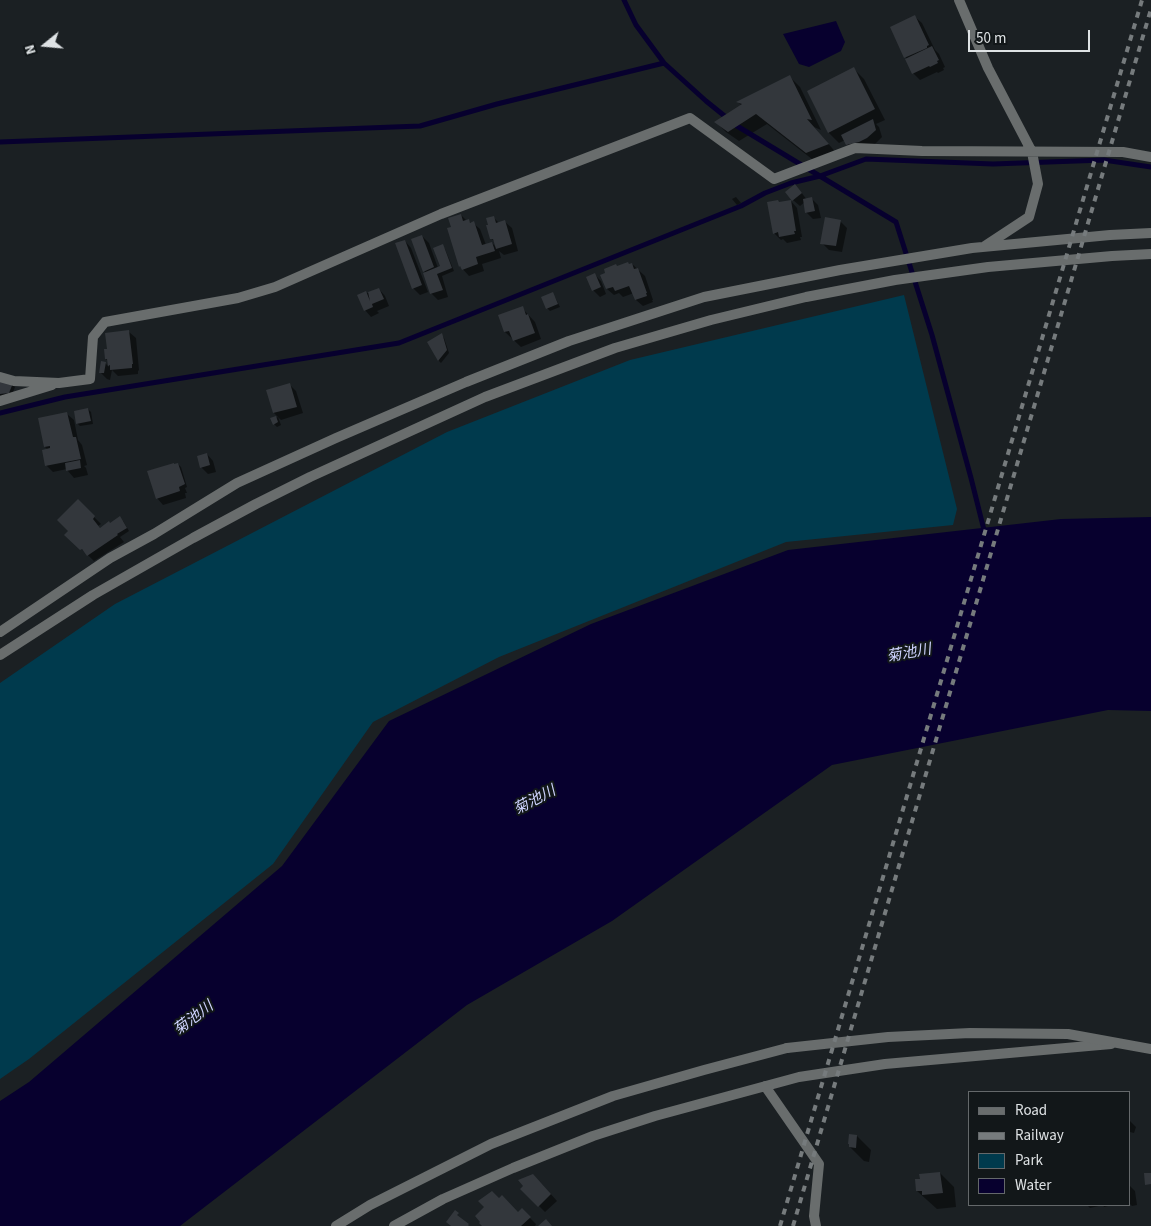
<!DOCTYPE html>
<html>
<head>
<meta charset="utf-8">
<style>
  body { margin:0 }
  #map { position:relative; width:1151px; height:1226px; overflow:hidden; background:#1b2023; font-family:"Source Sans 3",sans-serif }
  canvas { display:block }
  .legend { position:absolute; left:968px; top:1091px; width:162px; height:115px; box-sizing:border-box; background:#121719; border:1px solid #64686a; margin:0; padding:6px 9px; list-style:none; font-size:15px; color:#dee2e4 }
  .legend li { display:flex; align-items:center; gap:10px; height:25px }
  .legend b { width:25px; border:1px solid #64686a }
  .north { position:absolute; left:20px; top:20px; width:50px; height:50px; -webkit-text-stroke:4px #121719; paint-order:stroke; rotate:253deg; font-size:14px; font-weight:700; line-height:20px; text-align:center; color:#dee2e4 }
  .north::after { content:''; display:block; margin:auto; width:18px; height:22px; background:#dee2e4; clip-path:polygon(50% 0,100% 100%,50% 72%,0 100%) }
  .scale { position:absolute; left:968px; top:30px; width:122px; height:22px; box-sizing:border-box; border:2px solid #dee2e4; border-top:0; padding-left:6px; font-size:15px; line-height:18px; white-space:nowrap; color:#dee2e4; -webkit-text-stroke:4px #121719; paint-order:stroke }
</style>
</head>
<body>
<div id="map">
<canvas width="1151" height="1226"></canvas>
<ul class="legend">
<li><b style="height:6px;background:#696d6d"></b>Road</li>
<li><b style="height:6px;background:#767b7d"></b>Railway</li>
<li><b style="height:14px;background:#003a4d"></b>Park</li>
<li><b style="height:14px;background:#07002e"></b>Water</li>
</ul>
<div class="north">N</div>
<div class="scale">50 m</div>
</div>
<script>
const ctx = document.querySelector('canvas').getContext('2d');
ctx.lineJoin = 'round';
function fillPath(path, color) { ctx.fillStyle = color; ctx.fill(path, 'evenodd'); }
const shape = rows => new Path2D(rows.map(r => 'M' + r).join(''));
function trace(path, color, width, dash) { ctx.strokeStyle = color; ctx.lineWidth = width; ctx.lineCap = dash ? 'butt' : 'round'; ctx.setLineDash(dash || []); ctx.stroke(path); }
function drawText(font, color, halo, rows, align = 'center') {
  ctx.font = font + ' "Source Sans 3","Noto Sans JP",sans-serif'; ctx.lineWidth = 4; ctx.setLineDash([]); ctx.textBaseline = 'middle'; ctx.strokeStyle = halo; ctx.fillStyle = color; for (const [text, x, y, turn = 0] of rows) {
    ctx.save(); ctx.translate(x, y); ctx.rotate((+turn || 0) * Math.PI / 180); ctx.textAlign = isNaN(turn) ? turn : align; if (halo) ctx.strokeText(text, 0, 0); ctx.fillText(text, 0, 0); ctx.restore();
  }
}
fillPath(shape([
  [904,295,957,509,953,525,786,542,499,657,373,722,273,864,29,1059,0,1079,0,683,115,604,447,432,630,360]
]), '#003a4d');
fillPath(shape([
  [836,21,845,42,841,51,809,67,799,64,783,34],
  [1151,517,1151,711,1108,710,832,765,612,921,467,1005,180,1226,0,1226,0,1101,29,1082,282,866,389,721,591,624,788,550,1061,519]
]), '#07002e');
fillPath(shape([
  [915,17,922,23,935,50,939,54,945,67,943,68,944,70,938,73,937,72,920,80,913,73,892,27],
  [854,69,864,79,885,120,876,124,879,127,882,137,874,145,854,151,847,144,845,140,839,143,829,133,809,92],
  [790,77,800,87,821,130,814,127,838,155,817,163,767,124,739,141,726,132,716,122,742,106,738,102],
  [801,192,807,200,812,199,818,205,821,218,813,219,806,212,805,202,800,206,793,200],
  [736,197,741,203,737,205,732,199],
  [791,201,797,208,802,237,800,237,801,240,787,243,783,239,781,240,774,233,780,203],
  [461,215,467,221,468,221,471,223,473,223,480,229,486,245,492,243,497,248,495,242,492,239,493,217,499,223,505,222,512,228,518,251,504,255,499,251,501,258,482,264,484,271,469,276,460,266,448,229,452,228],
  [840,221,847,228,842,252,829,250,822,243],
  [422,236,429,243,438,268,442,267,442,246,445,249,454,271,442,276,448,297,438,300,431,293,426,273,424,271],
  [405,241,411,248,428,292,420,295,413,288],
  [628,263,630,265,632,264,645,276,653,300,652,300,653,302,643,306,636,300,634,293,623,297,619,293,614,295,607,289,617,267],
  [594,274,601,281,606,294,600,297,593,290],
  [379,289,385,296,389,306,377,311,379,313,371,317,365,310,359,296],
  [552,294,555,297,560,307,550,311,547,308],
  [522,308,535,322,541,339,521,347,505,332,500,316],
  [129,332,136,338,139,370,138,371,138,374,118,376,112,370,110,380,107,379,100,372,105,363,109,367,108,361,106,359,108,350],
  [441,335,444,338,449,353,441,363,438,360],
  [0,381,12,384,15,387,12,395,0,397],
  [289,384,296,391,303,413,281,420,274,413,267,391],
  [88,409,91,412,93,424,80,426,77,423],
  [67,414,74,420,78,440,82,445,87,465,84,466,86,468,88,475,74,478,68,471,67,469,53,472,46,465,48,450,45,447],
  [278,417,281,425,277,427,274,424,272,419],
  [207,454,213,461,216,472,208,474,201,467],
  [178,464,181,467,187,487,185,488,187,493,185,493,186,498,163,505,157,498],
  [78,501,101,524,98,526,101,529,115,529,123,521,129,531,120,537,124,542,94,561,66,534,70,531],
  [1130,1121,1136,1127,1134,1133,1130,1132],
  [857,1136,871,1150,869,1162,864,1161,850,1147],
  [940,1173,954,1187,956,1207,937,1209,917,1191],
  [540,1182,557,1201,545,1212,522,1189],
  [1130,1186,1135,1191,1137,1205,1132,1206,1130,1204],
  [1087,1205,1108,1205,1108,1206,1104,1207,1103,1205,1090,1208],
  [522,1210,536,1224,535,1226,484,1226,518,1214]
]), '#0007');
trace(shape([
  [624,0,636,25,664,63,706,101,737,126,896,222,932,335,971,478,985,534],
  [0,142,420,126,497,104,664,63],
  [0,413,65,397,399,343,741,206,765,193,791,183,820,176,866,159,993,164,1104,160,1151,167]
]), '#07002e', 5);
fillPath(shape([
  [915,15,929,45,927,46,927,48,904,58,890,27],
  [932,46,939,60,937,61,938,63,930,67,929,66,912,74,905,59],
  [854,67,875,109,828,133,807,91],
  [790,75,812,120,807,119,829,144,806,153,756,114,728,132,714,122,742,104,736,102],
  [873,119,876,130,867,138,859,142,846,145,841,135],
  [795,184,802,193,792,201,785,192],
  [812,197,815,211,805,213,803,199],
  [778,200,779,202,791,200,796,231,794,231,795,234,779,237,778,232,773,234,767,202],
  [461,214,463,221,469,219,470,223,474,221,482,245,492,242,495,251,476,257,478,264,462,270,460,266,459,267,447,228,451,227,448,218],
  [494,216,496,223,505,220,512,244,496,249,493,239,490,239,486,225,488,225,486,218],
  [825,217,841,220,836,246,820,244],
  [422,235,434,267,423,272,411,239],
  [405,240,422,285,412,289,395,243],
  [443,244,452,268,437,274,443,290,430,294,423,273,440,266,433,248],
  [628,262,629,264,632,263,634,269,638,268,647,293,646,293,647,296,635,300,629,286,615,291,613,287,606,289,600,275,605,273,604,269,616,264,617,266],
  [595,273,601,287,592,291,586,277],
  [379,288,384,299,372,304,373,307,364,311,357,295,366,291,370,301,368,292],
  [553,292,558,304,546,309,541,297],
  [523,306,526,315,528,314,535,333,513,341,509,331,504,332,498,315],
  [129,330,133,364,132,364,132,368,110,370,110,365,108,366,107,359,105,359,104,349,107,349,105,333],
  [442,333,447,350,438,361,427,342],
  [101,361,106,362,104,373,99,373],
  [0,380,13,383,9,393,0,394],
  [290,383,297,407,273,413,266,390],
  [88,408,91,421,76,424,74,411],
  [67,412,73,437,76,437,81,459,45,466,42,450,50,448,50,446,44,447,38,418],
  [276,416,278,422,273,425,270,418],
  [207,453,210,465,200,468,197,456],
  [80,460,81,468,66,471,65,463],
  [174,463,174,464,178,463,185,484,179,487,180,491,156,499,147,471],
  [78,499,95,516,93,519,100,528,109,521,110,523,120,516,127,528,117,534,118,535,87,556,82,549,80,550,64,535,68,531,57,520],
  [849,1134,857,1135,856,1148,849,1147,849,1144,848,1144],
  [940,1172,943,1193,922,1195,922,1191,916,1191,915,1179,920,1179,919,1174],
  [1144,1173,1151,1173,1151,1184,1145,1185],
  [533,1174,551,1194,538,1207,520,1189,523,1186,518,1180],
  [492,1191,499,1198,502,1195,518,1212,522,1208,531,1217,521,1226,482,1226,479,1223,480,1222,475,1216,484,1207,478,1201],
  [455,1210,459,1213,457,1215,469,1224,468,1225,469,1226,451,1226,446,1222],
  [546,1219,552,1226,538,1226]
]), '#33373c');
trace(shape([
  [959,0,988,68,1032,152,1038,184,1029,217,985,246],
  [0,377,14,381,59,383,90,379,93,337,105,322,238,298,275,287,441,214,690,118,774,179,855,148,922,151,1123,152,1151,157],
  [0,401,52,385],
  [0,632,110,558,154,534,237,483,336,438,466,382,569,341,704,297,840,270,972,248,1110,235,1151,233],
  [765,1086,819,1164,814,1216,816,1226],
  [336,1226,370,1205,491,1144,613,1096,704,1070,787,1048],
  [394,1226,443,1199,513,1168,593,1136,655,1116,799,1077,885,1064,1111,1044]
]), '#696d6d', 10);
trace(shape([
  [0,655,93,595,193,538,256,504,310,477,485,397,615,348,711,320,806,297,895,280,988,267,1112,256,1151,254],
  [787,1048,888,1037,970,1033,1068,1034,1151,1049]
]), '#696d6d', 10);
trace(shape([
  [780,1226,1142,0],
  [793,1226,1151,9]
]), '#767b7d', 4, [6, 6]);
drawText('italic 15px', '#ced3fe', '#121719', [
  ["菊池川",909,654,-10],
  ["菊池川",535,801,-28],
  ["菊池川",194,1019,-37]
]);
</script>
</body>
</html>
